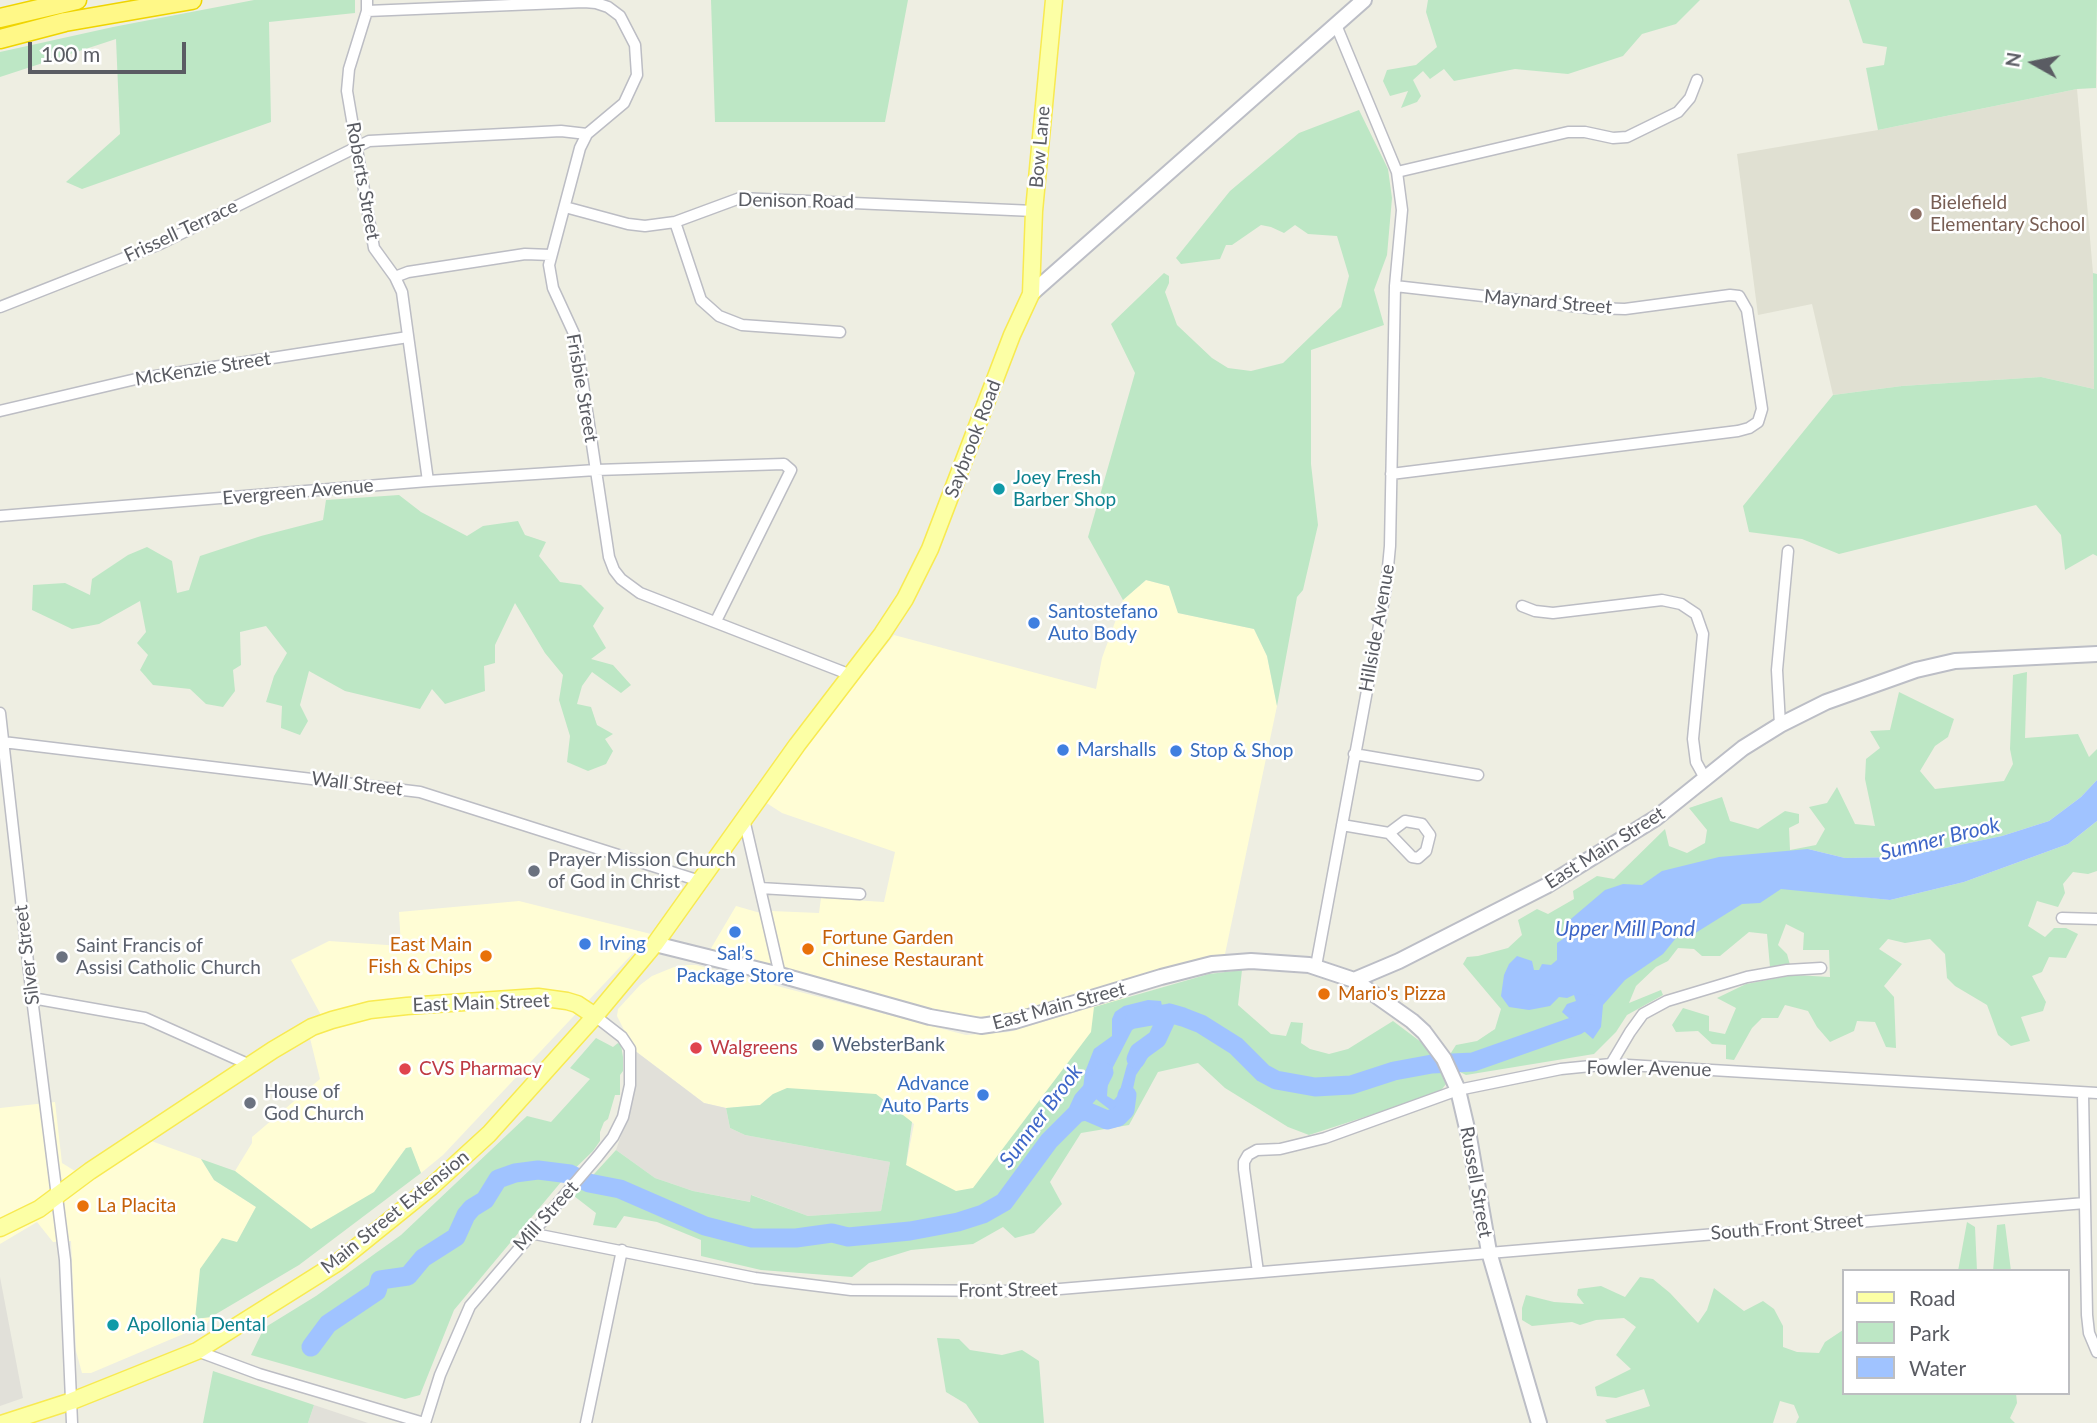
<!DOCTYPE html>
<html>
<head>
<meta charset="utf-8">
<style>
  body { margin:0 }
  #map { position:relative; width:2097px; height:1423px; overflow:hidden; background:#eeeee2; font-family:Lato,sans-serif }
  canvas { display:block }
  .legend { position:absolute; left:1842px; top:1269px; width:228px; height:126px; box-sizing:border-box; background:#fff; border:2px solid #bdbec1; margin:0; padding:9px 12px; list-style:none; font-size:21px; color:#5a5c63 }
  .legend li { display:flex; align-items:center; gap:14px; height:35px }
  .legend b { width:35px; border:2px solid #bdbec1 }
  .north { position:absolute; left:1999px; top:28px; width:70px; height:70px; -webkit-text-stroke:5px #fff; paint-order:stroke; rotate:279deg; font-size:19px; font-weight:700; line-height:28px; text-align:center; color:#5a5c63 }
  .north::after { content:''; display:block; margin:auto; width:24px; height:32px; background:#5a5c63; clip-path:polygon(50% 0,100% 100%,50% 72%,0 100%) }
  .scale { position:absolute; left:28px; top:42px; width:158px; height:32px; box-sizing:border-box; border:4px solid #5a5c63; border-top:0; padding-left:9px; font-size:21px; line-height:24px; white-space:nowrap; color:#5a5c63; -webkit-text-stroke:5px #fff; paint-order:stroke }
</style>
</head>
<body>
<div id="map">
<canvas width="2097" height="1423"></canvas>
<ul class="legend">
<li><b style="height:9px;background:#fcffa5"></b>Road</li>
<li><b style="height:19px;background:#bde7c5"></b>Park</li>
<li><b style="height:19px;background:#a0c3ff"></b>Water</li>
</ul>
<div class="north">N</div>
<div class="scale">100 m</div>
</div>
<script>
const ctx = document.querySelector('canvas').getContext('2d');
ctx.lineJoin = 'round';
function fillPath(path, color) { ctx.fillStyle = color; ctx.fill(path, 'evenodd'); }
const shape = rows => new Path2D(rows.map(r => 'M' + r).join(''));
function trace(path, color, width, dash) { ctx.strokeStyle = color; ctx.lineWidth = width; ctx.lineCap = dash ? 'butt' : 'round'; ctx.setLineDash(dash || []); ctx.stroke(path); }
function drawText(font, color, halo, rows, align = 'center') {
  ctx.font = font + ' Lato,sans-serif'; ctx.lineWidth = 5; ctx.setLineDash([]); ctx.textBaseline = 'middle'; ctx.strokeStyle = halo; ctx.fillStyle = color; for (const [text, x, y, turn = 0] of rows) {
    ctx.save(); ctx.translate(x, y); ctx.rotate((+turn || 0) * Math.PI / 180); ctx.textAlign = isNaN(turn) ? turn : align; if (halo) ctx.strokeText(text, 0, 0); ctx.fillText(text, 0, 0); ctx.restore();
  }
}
fillPath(shape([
  [1146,580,1169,586,1178,613,1254,629,1267,656,1277,706,1225,954,1017,1015,989,1017,959,1015,914,1004,710,950,736,906,771,916,771,911,819,913,821,898,884,902,895,852,782,813,765,802,788,767,894,635,1096,689,1102,658,1123,600],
  [519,901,651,934,443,1155,421,1173,411,1148,406,1148,374,1193,311,1229,235,1171,252,1143,252,1137,320,1079,306,1022,321,1015,291,960,329,941,401,946,399,912],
  [687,965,696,965,966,1035,1009,1032,1126,997,964,1201,906,1165,914,1124,876,1094,773,1094,760,1105,726,1108,704,1103,634,1050,617,1016,618,1009,640,985,652,976,674,967],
  [55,1102,62,1163,75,1171,132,1134,201,1159,214,1180,256,1207,196,1319,211,1317,207,1324,91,1373,82,1373,76,1351,71,1241,53,1242,37,1222,0,1244,0,1108]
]), '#fffdd5');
fillPath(shape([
  [634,1050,704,1103,726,1108,730,1128,745,1135,890,1162,881,1211,808,1216,752,1195,751,1202,693,1191,655,1178,616,1150,633,1101],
  [0,1277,23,1398,0,1406],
  [314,1405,368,1423,308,1423]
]), '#e1e0d9');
fillPath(shape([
  [2077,89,2093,273,2094,389,2041,377,1902,386,1833,395,1812,304,1758,315,1737,154,1878,130]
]), '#e0e0d2');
fillPath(shape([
  [254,0,355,0,355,13,269,22,271,122,82,189,66,182,120,134,116,39,0,77,0,52,113,27],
  [711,0,908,0,885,122,715,122],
  [1428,0,1700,0,1676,24,1642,34,1623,56,1568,74,1515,69,1454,81,1444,69,1430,79,1423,71,1413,80,1421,96,1417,102,1401,108,1408,91,1390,96,1383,81,1387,70,1416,65,1437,47,1426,12],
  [1849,0,2097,0,2096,88,2077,89,1878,130,1866,68,1884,65,1887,47,1863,43],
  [1359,110,1388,169,1392,198,1387,255,1374,290,1384,325,1311,350,1311,464,1318,525,1303,590,1297,597,1277,706,1267,656,1254,629,1178,613,1169,586,1146,580,1123,600,1088,537,1135,373,1111,324,1164,273,1169,276,1169,283,1165,292,1177,325,1212,358,1228,368,1251,371,1283,363,1341,307,1349,276,1337,236,1308,234,1295,225,1284,233,1271,227,1261,225,1232,245,1226,245,1220,259,1181,264,1176,258,1230,191,1299,133],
  [2093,273,2097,274,2097,556,2093,554,2065,570,2061,535,2036,505,1839,554,1802,539,1749,532,1743,506,1833,395,1902,386,2041,377,2094,389],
  [399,495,421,512,467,536,483,526,518,521,525,535,546,542,539,556,560,582,581,585,604,608,593,626,606,648,591,659,613,665,631,685,621,693,592,672,582,686,577,704,591,707,597,725,613,734,605,739,613,751,606,764,588,771,567,762,570,736,559,700,563,675,545,653,515,603,495,645,495,663,484,666,485,691,445,704,432,689,420,709,345,691,309,671,300,705,308,721,300,735,281,728,282,706,266,702,274,676,287,653,266,626,240,632,241,665,233,670,235,691,223,707,206,704,190,689,153,685,140,670,148,655,137,643,146,632,140,601,99,624,72,629,32,610,33,585,65,583,90,595,92,579,128,555,147,547,172,561,177,593,189,590,200,556,261,536,323,520,326,500],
  [2027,672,2025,738,2078,734,2089,757,2097,749,2097,780,2081,797,2049,821,2002,836,1903,857,1845,858,1808,849,1799,890,1890,900,1964,882,2068,844,2097,821,2097,871,2088,874,2073,872,2063,884,2065,893,2058,907,2037,901,2028,926,2045,937,2054,928,2066,928,2078,934,2066,958,2049,957,2042,972,2032,976,2046,1002,2043,1011,2021,1017,2030,1041,2011,1046,1998,1035,1987,1005,1955,986,1947,978,1945,954,1930,939,1905,943,1888,939,1879,949,1902,964,1884,986,1894,997,1896,1048,1886,1047,1875,1022,1857,1021,1854,1031,1830,1042,1817,1027,1808,1011,1785,1005,1778,1018,1762,1018,1752,1028,1734,1060,1726,1059,1726,1045,1712,1044,1698,1031,1676,1032,1672,1025,1683,1008,1709,1016,1709,1031,1725,1034,1736,1008,1717,998,1746,984,1794,975,1830,977,1829,950,1803,950,1804,933,1786,924,1778,945,1787,954,1790,965,1770,967,1767,934,1749,932,1720,956,1702,956,1694,949,1678,948,1668,961,1656,967,1636,986,1629,1003,1661,990,1663,995,1627,1015,1616,1032,1594,1054,1466,1075,1460,1072,1449,1056,1456,1045,1477,1041,1495,1029,1501,1009,1463,964,1467,957,1478,956,1508,948,1522,935,1518,920,1537,909,1548,914,1574,899,1573,891,1597,876,1614,879,1665,829,1669,846,1687,853,1705,843,1707,830,1689,808,1722,797,1730,821,1758,829,1785,811,1799,814,1799,823,1789,828,1790,850,1816,845,1825,829,1809,807,1827,803,1837,787,1855,824,1875,826,1865,779,1866,759,1880,748,1870,731,1890,730,1899,692,1954,719,1948,737,1935,746,1920,771,1935,789,2004,781,2013,764,2010,749,2013,675],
  [1242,970,1238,1005,1271,1034,1286,1036,1291,1022,1303,1023,1301,1043,1310,1049,1329,1054,1348,1049,1393,1021,1429,1048,1446,1084,1439,1093,1309,1135,1288,1127,1225,1088,1198,1063,1158,1072,1129,1125,1081,1133,1050,1182,1062,1204,1034,1233,1015,1238,1003,1227,973,1244,911,1250,869,1263,852,1277,761,1270,701,1256,701,1240,657,1222,624,1216,616,1228,593,1225,596,1213,574,1196,616,1150,655,1178,693,1191,750,1202,751,1195,808,1216,881,1211,890,1162,745,1135,730,1128,726,1108,760,1105,773,1094,787,1088,876,1094,912,1122,906,1165,956,1191,973,1188,1091,1032,1094,1007,1209,974],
  [596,1038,613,1047,618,1043,621,1045,623,1057,623,1071,620,1075,620,1095,615,1095,608,1119,604,1122,600,1132,600,1141,593,1151,561,1182,454,1310,420,1395,405,1399,251,1355,264,1328,316,1296,401,1235,527,1116,551,1122,590,1079,570,1068],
  [411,1147,421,1173,299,1265,211,1317,195,1319,200,1269,222,1238,237,1242,256,1207,214,1180,201,1159,235,1171,311,1229,374,1192,406,1148],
  [1967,1222,1975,1227,1977,1271,1958,1271],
  [2005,1224,2011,1271,1993,1271,1997,1225],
  [1640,1277,1653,1279,1670,1293,1698,1323,1707,1310,1714,1288,1744,1311,1763,1301,1774,1309,1783,1326,1783,1347,1797,1352,1819,1353,1825,1342,1843,1330,1843,1393,2016,1393,2017,1403,2010,1418,2015,1423,1796,1423,1799,1417,1794,1405,1780,1401,1773,1423,1607,1423,1605,1420,1650,1406,1644,1389,1616,1398,1597,1396,1595,1387,1631,1369,1616,1355,1636,1327,1624,1318,1596,1320,1580,1325,1572,1322,1532,1326,1522,1320,1522,1308,1526,1295,1554,1302,1584,1304,1577,1295,1578,1289,1601,1286,1625,1297],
  [937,1338,959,1339,970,1350,1002,1355,1022,1350,1039,1361,1044,1423,979,1423,966,1404,946,1392],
  [213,1371,314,1405,308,1423,203,1423]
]), '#bde7c5');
fillPath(shape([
  [2097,780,2097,821,2068,844,1964,882,1890,900,1781,889,1760,903,1742,904,1689,937,1676,938,1663,954,1625,980,1603,1005,1601,1027,1593,1039,1562,1012,1567,1004,1576,1001,1574,995,1567,998,1559,997,1550,1006,1529,1010,1509,1007,1501,996,1504,975,1509,964,1517,956,1532,961,1534,970,1539,970,1542,964,1551,965,1557,960,1557,943,1563,939,1565,924,1605,890,1623,884,1642,885,1662,871,1719,857,1808,849,1845,858,1903,857,2002,836,2049,821,2081,797],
  [1148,1000,1161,1001,1163,1011,1155,1022,1140,1025,1132,1030,1112,1069,1108,1082,1107,1096,1114,1100,1119,1094,1127,1065,1134,1053,1148,1041,1155,1042,1155,1047,1136,1075,1130,1103,1122,1119,1083,1089,1085,1072,1094,1049,1112,1036,1112,1019,1115,1012,1124,1006]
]), '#a0c3ff');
trace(shape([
  [1135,1019,1169,1013,1183,1017,1201,1024,1236,1046,1263,1073,1276,1080,1315,1087,1351,1085,1394,1071,1432,1064,1473,1062,1578,1025,1590,1004],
  [1136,1059,1139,1052,1157,1039,1169,1013],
  [1077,1113,1086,1111,1107,1120,1118,1117,1125,1110,1127,1095],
  [311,1347,328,1324,377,1291,380,1280,408,1276,423,1258,456,1237,466,1215,472,1208,485,1200,498,1179,515,1173,538,1170,570,1174,589,1183,620,1189,705,1226,752,1238,796,1238,832,1233,848,1237,910,1231,958,1222,983,1214,1004,1202,1049,1141,1077,1113,1083,1100,1099,1082,1104,1072]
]), '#a0c3ff', 19);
const minor = shape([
  [367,0,367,11,349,69,347,91,374,248,395,277,402,292,428,481],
  [367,11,584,2,596,3,608,7,620,16,635,45,637,75,624,103,587,134,580,148,549,265,553,288,576,338,609,557,614,570,621,579,640,593,851,675],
  [1397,172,1568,132,1585,132,1613,138,1627,137,1678,112,1690,98,1697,80],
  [565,207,628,224,645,226,675,222,740,198,1034,211],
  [675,222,701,300,719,316,742,325,840,332],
  [395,277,408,272,525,254,551,255],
  [0,307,160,244,369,141,561,131,587,134],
  [0,411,136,379,408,337],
  [1391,474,1738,431,1749,428,1758,422,1762,409,1747,310,1739,296,1730,295,1625,309,1589,308,1395,286],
  [0,516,428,481,596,470,784,464,791,470,789,474,716,621],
  [1522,606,1535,611,1553,613,1662,600,1681,604,1696,614,1703,634,1693,739,1696,762,1706,780],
  [0,713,32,998,65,1260,72,1423],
  [1780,725,1777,670,1788,551],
  [3,742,420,792,700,881],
  [1354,754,1478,775],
  [744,819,780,975],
  [1342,825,1389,833,1412,857,1418,858,1426,851,1430,835,1422,824,1405,821,1389,833],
  [760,888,860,894],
  [2062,918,2097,919],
  [1316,966,1386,588,1390,546,1395,286,1402,210,1397,172,1336,25],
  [32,998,145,1018,250,1065],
  [1611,1064,1630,1032,1643,1014,1667,1001,1747,977,1787,970,1821,968],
  [2083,1093,2087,1315,2089,1333,2097,1352],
  [530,1233,755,1278,851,1290,1036,1291,2085,1203],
  [1258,1272,1244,1169,1244,1162,1248,1155,1257,1150,1280,1149,1325,1138,1458,1090,1561,1069,1611,1064,2097,1093],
  [197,1351,259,1374,424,1423],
  [425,1423,440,1375,470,1306,598,1156,613,1137,623,1117,630,1085,630,1049,622,1037,595,1016],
  [586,1423,622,1250]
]);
const secondary = shape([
  [1031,294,1364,0],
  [655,944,780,975,930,1017,981,1026,1015,1021,1161,977,1212,964,1251,961,1309,965,1354,980,1412,1021,1424,1032,1444,1059,1458,1090,1469,1137,1489,1252,1539,1423],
  [1354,980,1399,961,1546,886,1656,818,1743,748,1780,725,1826,702,1916,670,1955,661,2097,654]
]);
const primary = shape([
  [0,1228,39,1209,90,1171,273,1050,312,1027,332,1020,370,1010,407,1006,538,997,567,1001,577,1004,595,1016],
  [4,1423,72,1401,197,1351,337,1263,431,1187,489,1134,595,1016,655,944,797,745,882,634,905,599,930,549,1012,335,1031,294,1034,211,1054,0]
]);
const motorway = shape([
  [0,18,77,0],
  [0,39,65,22,192,0]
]);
trace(minor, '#bcbdc4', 13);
trace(secondary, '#bcbec6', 18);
trace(primary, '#f8ea51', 19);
trace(motorway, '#efd400', 21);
trace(minor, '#fff', 10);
trace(secondary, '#fff', 14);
trace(primary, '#fcffa5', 16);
trace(motorway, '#fff887', 18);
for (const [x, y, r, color] of [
  [1916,214,7,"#8d6e63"],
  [999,489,7,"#0f9aa8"],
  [1034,623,7,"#3f7fe0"],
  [1063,750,7,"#3f7fe0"],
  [1176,751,7,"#3f7fe0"],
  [534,871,7,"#6b7280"],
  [735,932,7,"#3f7fe0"],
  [585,944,7,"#3f7fe0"],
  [808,949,7,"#e8710a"],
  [486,956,7,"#e8710a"],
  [62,957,7,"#6b7280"],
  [1324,994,7,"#e8710a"],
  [818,1045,7,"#5c6f8a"],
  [696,1048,7,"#e0444e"],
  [405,1069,7,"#e0444e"],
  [983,1095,7,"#3f7fe0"],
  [250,1103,7,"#6b7280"],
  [83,1206,7,"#e8710a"],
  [113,1325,7,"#0f9aa8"]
]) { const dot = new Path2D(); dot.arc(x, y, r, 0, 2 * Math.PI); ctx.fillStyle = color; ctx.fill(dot); trace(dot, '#fff', 2.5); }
drawText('19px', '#5a5c63', '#fff', [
  ["Bow Lane",1040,147,-85],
  ["Roberts Street",363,181,80],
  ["Denison Road",796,201,1],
  ["Frissell Terrace",181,231,-25],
  ["Maynard Street",1548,302,5],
  ["McKenzie Street",203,369,-9],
  ["Frisbie Street",582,388,80],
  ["Saybrook Road",973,439,-69],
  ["Evergreen Avenue",298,492,-5],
  ["Hillside Avenue",1377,628,-80],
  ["Wall Street",357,784,7],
  ["East Main Street",1605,848,-32],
  ["Silver Street",27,955,-97],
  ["East Main Street",481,1003,-2],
  ["East Main Street",1059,1006,-15],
  ["Fowler Avenue",1649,1069,1],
  ["Russell Street",1476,1182,80],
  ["Main Street Extension",395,1212,-39],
  ["Mill Street",546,1216,-48],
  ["South Front Street",1787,1227,-5],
  ["Front Street",1008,1290,-1]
]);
drawText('19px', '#785e54', '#fff', [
  ["Bielefield",1930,203],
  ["Elementary School",1930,225]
], 'left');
drawText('19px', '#0d838f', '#fff', [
  ["Joey Fresh",1013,478],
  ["Barber Shop",1013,500],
  ["Apollonia Dental",127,1325]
], 'left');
drawText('19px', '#366cbe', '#fff', [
  ["Santostefano",1048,612],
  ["Auto Body",1048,634],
  ["Marshalls",1077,750],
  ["Stop & Shop",1190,751],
  ["Irving",599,944],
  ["Sal’s",735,954,"center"],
  ["Package Store",735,976,"center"],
  ["Advance",969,1084,"right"],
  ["Auto Parts",969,1106,"right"]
], 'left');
drawText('19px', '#5b616d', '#fff', [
  ["Prayer Mission Church",548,860],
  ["of God in Christ",548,882],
  ["Saint Francis of",76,946],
  ["Assisi Catholic Church",76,968],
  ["House of",264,1092],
  ["God Church",264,1114]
], 'left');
drawText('19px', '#c56008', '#fff', [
  ["Fortune Garden",822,938],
  ["Chinese Restaurant",822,960],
  ["East Main",472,945,"right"],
  ["Fish & Chips",472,967,"right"],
  ["Mario's Pizza",1338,994],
  ["La Placita",97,1206]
], 'left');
drawText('19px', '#4e5e75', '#fff', [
  ["WebsterBank",832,1045]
], 'left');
drawText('19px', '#be3a42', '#fff', [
  ["Walgreens",710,1048],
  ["CVS Pharmacy",419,1069]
], 'left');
drawText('italic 21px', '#3e66c8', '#fff', [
  ["Sumner Brook",1940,839,-14],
  ["Upper Mill Pond",1625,929],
  ["Sumner Brook",1041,1116,-53]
]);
</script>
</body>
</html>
